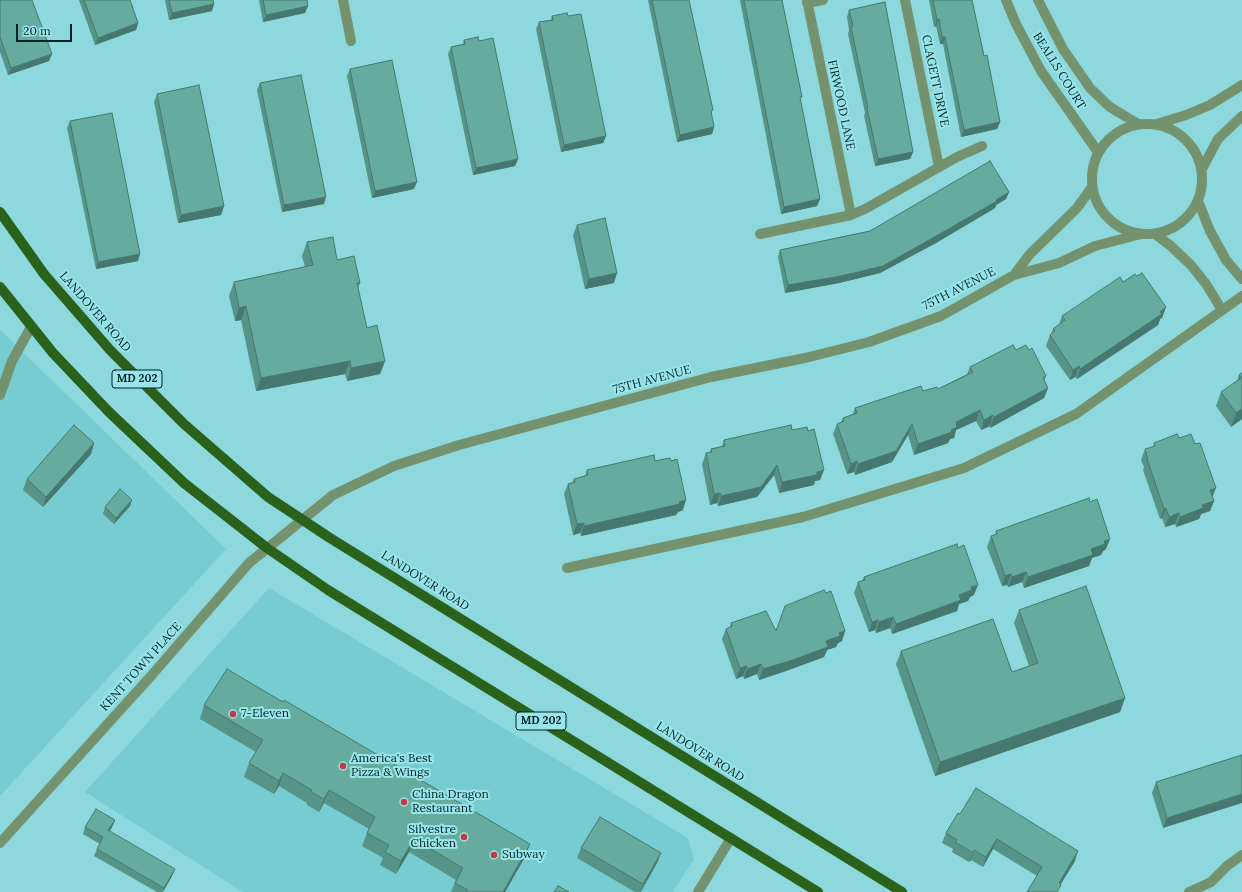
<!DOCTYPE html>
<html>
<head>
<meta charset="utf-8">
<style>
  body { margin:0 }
  #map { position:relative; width:1242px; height:892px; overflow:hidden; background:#8cd8dc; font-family:Lora,serif }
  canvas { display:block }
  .scale { position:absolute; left:16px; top:24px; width:56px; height:18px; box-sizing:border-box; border:2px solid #012224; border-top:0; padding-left:5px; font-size:12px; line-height:14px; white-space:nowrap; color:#012224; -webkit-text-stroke:3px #99e5e9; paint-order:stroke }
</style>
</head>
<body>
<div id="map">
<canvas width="1242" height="892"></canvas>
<div class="scale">20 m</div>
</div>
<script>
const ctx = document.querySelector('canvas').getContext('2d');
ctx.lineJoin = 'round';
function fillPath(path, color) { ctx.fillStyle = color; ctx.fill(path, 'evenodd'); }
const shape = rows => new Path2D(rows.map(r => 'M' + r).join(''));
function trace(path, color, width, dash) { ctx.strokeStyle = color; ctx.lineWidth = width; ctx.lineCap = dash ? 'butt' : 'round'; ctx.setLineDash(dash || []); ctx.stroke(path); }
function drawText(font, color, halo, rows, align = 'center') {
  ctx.font = font + ' Lora,serif'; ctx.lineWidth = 4; ctx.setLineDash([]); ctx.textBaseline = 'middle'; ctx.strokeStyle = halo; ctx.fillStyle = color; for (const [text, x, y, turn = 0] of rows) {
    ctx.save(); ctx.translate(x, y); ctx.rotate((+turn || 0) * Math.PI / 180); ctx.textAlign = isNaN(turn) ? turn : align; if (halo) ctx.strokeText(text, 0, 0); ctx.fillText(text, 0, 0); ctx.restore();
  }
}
fillPath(shape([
  [0,330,226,549,0,796],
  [269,588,688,838,694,859,673,892,243,892,85,792]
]), '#76ccd0');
trace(shape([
  [343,0,351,41],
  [807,0,851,215],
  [905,0,939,167],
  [1006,0,1016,24,1041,71,1098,152],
  [1038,0,1063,49,1090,88,1110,107,1138,124],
  [807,3,823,0],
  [1198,201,1210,231,1226,260,1242,279],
  [760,234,851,215,865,209,957,157,982,146],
  [1155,234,1171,246,1191,265,1206,284,1222,310],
  [0,395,12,361,31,327],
  [567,568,803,517,964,468,1076,414,1242,296],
  [1189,892,1211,882,1227,866,1242,855]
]), '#75926e', 10);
trace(shape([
  '1092 179a55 55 0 1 1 110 0a55 55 0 1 1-110 0Z',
  [1157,124,1186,115,1210,105,1242,85],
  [1202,169,1218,139,1242,116],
  [1014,275,1030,254,1077,208,1092,187],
  [0,843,151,676,249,563,333,495,394,466,459,445,711,377,805,358,869,342,941,316,1014,275,1059,263,1095,246,1141,234],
  [698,892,731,838]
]), '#75926e', 10);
trace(shape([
  [0,212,44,274,110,350,184,424,268,497,330,538,902,892],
  [0,287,53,353,109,412,184,483,267,548,328,590,818,892]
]), '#2a621b', 10);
fillPath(shape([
  [0,0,49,61,8,75,0,52],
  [79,0,130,0,138,23,136,30,95,45],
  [165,0,213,0,214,4,212,11,169,20],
  [259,0,307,0,305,13,263,22],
  [648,0,689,0,714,127,712,134,677,142],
  [740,0,782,0,800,101,820,199,817,206,781,214],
  [929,0,972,0,984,56,1000,122,997,129,961,137,943,44,940,44,936,26,934,27],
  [849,10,913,152,910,159,875,166,864,116,865,113,848,34,849,30,847,17],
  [552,16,568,16,606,136,603,143,561,152,536,29,539,22,551,20],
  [464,40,479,41,518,159,515,166,473,175,448,54,451,47,463,44],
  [350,69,414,189,372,198,347,76],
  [260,83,324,204,282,212,257,90],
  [157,94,224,206,221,215,178,223,154,102],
  [70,121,138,261,96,269,67,128],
  [1009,192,1006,199,996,205,995,208,936,243,880,273,839,283,785,293,778,257,780,250,870,231],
  [577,225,614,283,585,289,573,235],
  [307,242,337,260,360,283,358,288,367,328,385,361,380,374,347,381,345,374,256,391,241,320,235,321,229,296,234,282,305,267,302,256],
  [1123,282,1166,307,1162,318,1160,319,1158,325,1077,379,1075,377,1070,380,1046,346,1050,335,1051,334,1053,329,1059,325,1062,316],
  [1016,350,1029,350,1046,376,1044,381,1048,388,1044,398,990,428,990,426,981,430,976,421,956,430,954,438,950,439,948,443,914,455,908,435,892,462,855,475,854,472,847,474,833,434,837,424,841,422,843,418,853,414,855,408,923,391,938,389,967,374,970,367],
  [1242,373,1242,419,1231,427,1216,406,1221,392,1237,381,1239,375],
  [792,430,820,480,815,481,814,485,779,493,774,475,757,497,718,506,717,503,710,505,702,464,706,453,710,452,711,449,722,446,724,440],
  [1179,438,1212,496,1214,501,1210,511,1201,514,1199,519,1176,527,1175,524,1165,527,1162,518,1160,519,1143,470,1144,467,1141,460,1145,449,1153,447,1154,443],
  [94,443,91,454,43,507,23,490,27,479],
  [655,461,683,510,678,512,676,515,581,536,580,533,573,535,564,494,568,484,572,483,574,479,585,476,587,470],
  [130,506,114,524,103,514,105,507],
  [996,531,1106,549,1103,551,1101,555,1092,558,1089,566,1024,588,1022,582,1008,587,1007,585,1002,586,987,547,991,536,995,535],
  [864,577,974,595,970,597,968,601,959,604,957,611,892,634,890,628,876,633,875,630,869,632,854,593,858,582,862,581],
  [1019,610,1125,698,1120,712,935,776,896,664,901,651,1012,672,1029,666,1014,623],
  [731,623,776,631,845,631,842,641,838,643,836,647,827,650,824,657,786,671,759,680,757,674,744,679,743,676,736,679,722,639,726,629,730,627],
  [204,705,525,857,505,892,451,892,456,880,409,852,396,874,380,865,383,858,362,846,367,833,369,829,324,803,319,812,307,805,307,803,279,786,274,794,244,777,249,763,256,752,200,719],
  [1242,755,1163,828,1152,793,1156,782],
  [958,813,1075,861,1060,885,1037,876,993,849,983,867,971,860,969,862,952,852,953,849,942,843,946,833],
  [115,820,112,827,110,831,172,876,163,892,157,892,94,856,97,849,100,844,83,834,85,827],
  [581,848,661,853,657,863,641,892,635,892,577,858]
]), '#579488');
fillPath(shape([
  [214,4,212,11,169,20,172,13],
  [308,6,305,13,263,22,266,15],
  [939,19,936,26,934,27,937,20],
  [138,23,136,30,95,45,98,38],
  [942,37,945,37,943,44,940,44],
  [52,54,49,61,8,75,11,68],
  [1000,122,997,129,961,137,964,130],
  [714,127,712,134,677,142,680,135],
  [606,136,603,143,561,152,564,145],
  [913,152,910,159,875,166,878,159],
  [518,159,515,166,473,175,476,168],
  [417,182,414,189,372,198,375,191],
  [1009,192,1006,199,996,205,995,208,936,243,880,273,839,283,785,293,788,285,996,200],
  [326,197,324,204,282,212,284,205],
  [820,199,817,206,781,214,784,207],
  [224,206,221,215,178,223,181,215],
  [140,254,138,261,96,269,98,262],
  [617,273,614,283,585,289,589,279],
  [246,306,241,320,235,321,239,308],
  [1166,307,1162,318,1160,319,1158,325,1077,379,1080,369],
  [350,361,345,374,256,391,261,378],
  [385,361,380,374,347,381,351,368],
  [1079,366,1075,377,1070,380,1073,370],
  [1048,388,1044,398,990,428,994,417],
  [1242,409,1242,419,1231,427,1236,413],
  [980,410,976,421,956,430,954,438,950,439,948,443,914,455,918,444,956,422],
  [993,415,990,426,981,430,984,420],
  [912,424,908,435,892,462,855,475,858,464],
  [94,443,91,454,43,507,46,497],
  [857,461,854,472,847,474,851,464],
  [777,465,774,475,757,497,718,506,721,496],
  [824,470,820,480,815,481,814,485,779,493,782,482],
  [1216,488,1212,498,1210,490],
  [720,493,717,503,710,505,714,494],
  [132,500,130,506,114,524,116,518],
  [686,500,683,510,678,512,676,515,581,536,584,526],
  [1214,501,1210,511,1201,514,1199,519,1176,527,1180,517,1202,505],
  [1166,508,1162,518,1160,519,1164,509],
  [1179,513,1175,524,1165,527,1169,517],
  [584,523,580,533,573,535,577,524],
  [1110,539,1106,549,1103,551,1101,555,1092,558,1089,566,1024,588,1028,577,1104,541],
  [1026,572,1022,582,1008,587,1012,577],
  [1011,574,1007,585,1002,586,1005,576],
  [978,585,974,595,970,597,968,601,959,604,957,611,892,634,896,624,959,595,971,587],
  [893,617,890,628,876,633,879,622],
  [878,620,875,630,869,632,872,622],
  [845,631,842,641,838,643,836,647,827,650,824,657,786,671,759,680,763,669,826,641,839,633],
  [761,664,757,674,744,679,747,669],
  [747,666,743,676,736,679,740,668],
  [1125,698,1120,712,935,776,940,762],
  [283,773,279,786,274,794,279,781],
  [329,790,324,803,319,812,324,799],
  [1242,794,1242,803,1163,828,1167,818],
  [115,820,112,827,106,838,108,830],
  [414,839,409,852,396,874,401,861],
  [997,839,993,849,983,867,986,857],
  [530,844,525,857,505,892,503,892],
  [974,850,971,860,969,862,973,853],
  [1078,851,1075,861,1056,892,1059,883],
  [661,853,657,863,640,892,643,884],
  [175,869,172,876,163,892,164,888]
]), '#47786f');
const building = shape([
  [0,0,32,0,52,54,11,68,0,37,0,0],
  [84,0,130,0,138,23,98,38,84,0],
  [169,0,213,0,214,4,172,13,169,0],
  [263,0,307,0,308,6,266,15,263,0],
  [652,0,689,0,713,110,711,111,714,127,680,135,652,0],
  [744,0,782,0,802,97,800,97,820,199,784,207,744,0],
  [933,0,972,0,984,56,987,55,1000,122,964,130,945,37,942,37,939,19,937,20,933,0],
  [885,2,913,152,878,159,867,108,868,108,851,27,853,26,849,10,885,2],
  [567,13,568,16,581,14,606,136,564,145,539,22,553,20,552,16,567,13],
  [478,37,479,41,493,38,518,159,476,168,451,47,465,44,464,40,478,37],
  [392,60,417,182,375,191,350,69,392,60],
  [301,75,326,197,284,205,260,83,301,75],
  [199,85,224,206,181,215,157,94,199,85],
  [112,113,140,254,98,262,70,121,112,113],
  [990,161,1009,192,996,200,997,201,938,235,883,266,841,276,788,285,780,250,870,231,990,161],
  [605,218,617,273,589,279,577,225,605,218],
  [333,237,337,260,354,256,360,283,357,283,367,328,377,325,385,361,351,368,350,361,261,378,246,306,239,308,234,282,313,265,307,242,333,237],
  [1142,273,1166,307,1160,312,1162,314,1080,369,1079,366,1073,370,1050,335,1055,331,1053,329,1065,320,1062,316,1120,277,1123,282,1135,274,1137,276,1142,273],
  [1013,345,1016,350,1026,345,1029,350,1032,348,1046,376,1043,378,1048,388,994,417,993,415,984,420,980,410,956,422,957,427,951,430,952,432,918,444,912,424,896,451,858,464,857,461,851,464,837,424,844,421,843,418,857,413,855,408,921,386,923,391,937,387,938,389,973,372,970,367,1013,345],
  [1242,373,1242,409,1236,413,1221,392,1241,378,1239,375,1242,373],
  [74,425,94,443,46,497,27,479,74,425],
  [791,425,792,430,807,427,808,431,814,429,824,470,817,472,817,475,782,482,777,465,761,487,721,496,720,493,714,494,706,453,712,452,711,449,725,446,724,440,791,425],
  [1177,434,1179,438,1191,434,1195,444,1200,443,1216,488,1210,490,1214,501,1202,505,1203,508,1180,517,1179,513,1169,517,1166,508,1164,509,1147,459,1148,459,1145,449,1155,446,1154,443,1177,434],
  [654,455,655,461,670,458,671,461,677,459,686,500,679,502,680,504,584,526,584,523,577,524,568,484,575,482,574,479,588,475,587,470,654,455],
  [120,489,132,500,116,518,105,507,120,489],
  [1089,498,1090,502,1097,499,1110,539,1104,541,1105,544,1091,549,1093,555,1028,577,1026,572,1012,577,1011,574,1005,576,991,536,997,534,996,531,1089,498],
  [957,544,958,548,964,545,978,585,971,587,972,590,959,595,961,600,896,624,893,617,879,622,878,620,872,622,858,582,865,580,864,577,957,544],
  [1086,586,1125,698,940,762,901,651,993,619,1012,672,1038,663,1019,610,1086,586],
  [824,590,826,593,831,591,845,631,839,633,840,636,826,641,828,647,790,661,763,669,761,664,747,669,747,666,740,668,726,629,732,626,731,623,766,611,776,631,785,606,824,590],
  [227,669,283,702,284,700,530,844,503,892,466,892,468,890,455,883,463,868,414,839,401,861,385,852,389,845,367,833,375,817,329,790,324,799,311,792,312,790,283,773,279,781,249,763,263,740,204,705,227,669],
  [1242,755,1242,794,1167,818,1156,782,1242,755],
  [976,788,1078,851,1059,883,1061,885,1057,892,1027,892,1042,867,997,839,986,857,974,850,973,853,955,842,957,840,946,833,958,813,960,814,976,788],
  [96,809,115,820,108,830,175,869,164,888,97,849,103,837,85,827,96,809],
  [600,817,661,853,643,884,581,848,600,817],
  [558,886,569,892,554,892,558,886]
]);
fillPath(building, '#65ac9e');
trace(building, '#47786f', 1);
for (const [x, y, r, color] of [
  [233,714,4,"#c63645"],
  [343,766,4,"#c63645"],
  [404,802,4,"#c63645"],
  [464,837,4,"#c63645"],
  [494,855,4,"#c63645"]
]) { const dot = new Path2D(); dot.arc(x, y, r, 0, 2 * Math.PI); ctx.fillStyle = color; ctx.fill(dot); trace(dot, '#99e5e9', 1.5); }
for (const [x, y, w] of [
  [137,379,50],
  [541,721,50]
]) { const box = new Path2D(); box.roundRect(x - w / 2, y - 9, w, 18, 3); ctx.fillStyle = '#99e5e9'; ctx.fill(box); trace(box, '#012224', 1); }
drawText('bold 11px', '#012224', null, [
  ["MD 202",137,379],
  ["MD 202",541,721]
]);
drawText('12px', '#012224', '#99e5e9', [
  ["BEALLS COURT",1059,71,58],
  ["CLAGETT DRIVE",935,81,78],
  ["FIRWOOD LANE",841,105,78],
  ["75TH AVENUE",959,289,-27],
  ["LANDOVER ROAD",95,312,49],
  ["75TH AVENUE",652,380,-15],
  ["LANDOVER ROAD",425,581,32],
  ["KENT TOWN PLACE",141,667,-48],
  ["LANDOVER ROAD",700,752,32]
]);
drawText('12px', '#012224', '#99e5e9', [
  ["7-Eleven",241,714],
  ["America's Best",351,759],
  ["Pizza & Wings",351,773],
  ["China Dragon",412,795],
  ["Restaurant",412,809],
  ["Silvestre",456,830,"right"],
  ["Chicken",456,844,"right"],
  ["Subway",502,855]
], 'left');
</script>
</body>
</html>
